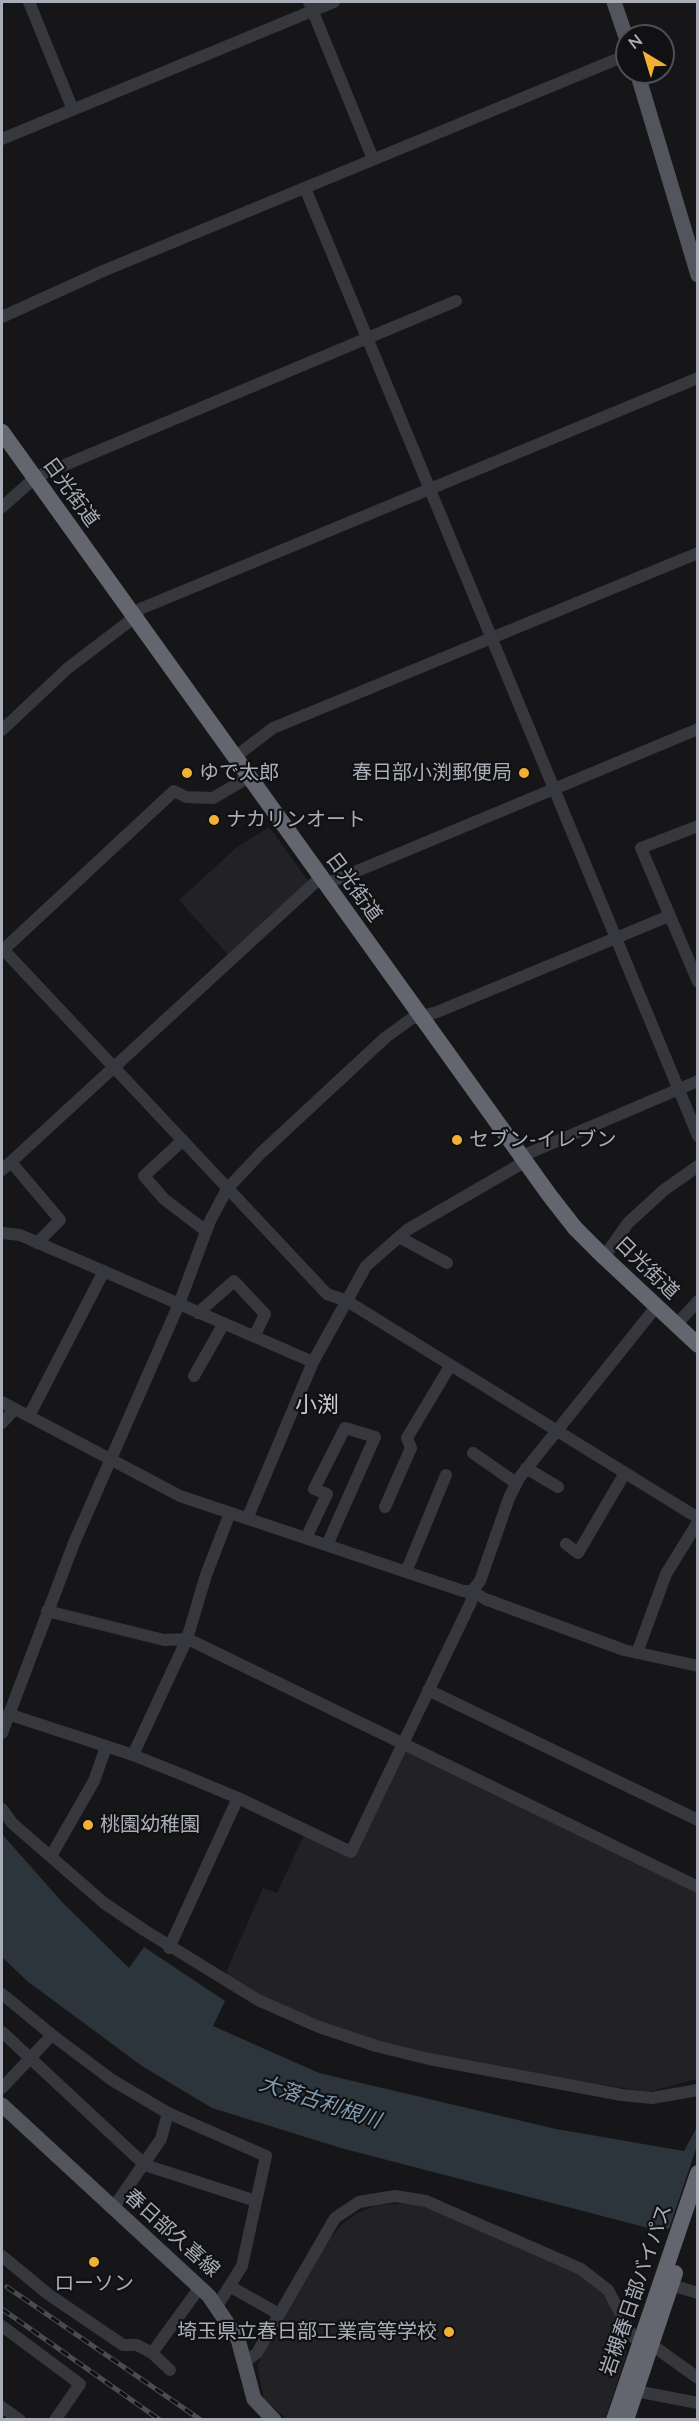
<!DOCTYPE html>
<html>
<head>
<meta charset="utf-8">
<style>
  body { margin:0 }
  #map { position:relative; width:699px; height:2421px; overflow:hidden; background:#161618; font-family:Lato,sans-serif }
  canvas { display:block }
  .frame { position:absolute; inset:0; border:3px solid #a8adb8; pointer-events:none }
  .north { position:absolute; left:615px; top:24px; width:60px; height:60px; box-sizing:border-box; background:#111113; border:2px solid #4d4f55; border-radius:50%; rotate:322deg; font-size:16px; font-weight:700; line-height:24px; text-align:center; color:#a8adb8 }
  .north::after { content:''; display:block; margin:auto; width:21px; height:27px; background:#f2b134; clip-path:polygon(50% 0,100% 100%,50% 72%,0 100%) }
</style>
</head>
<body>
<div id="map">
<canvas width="699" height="2421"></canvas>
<div class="frame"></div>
<div class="north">N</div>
</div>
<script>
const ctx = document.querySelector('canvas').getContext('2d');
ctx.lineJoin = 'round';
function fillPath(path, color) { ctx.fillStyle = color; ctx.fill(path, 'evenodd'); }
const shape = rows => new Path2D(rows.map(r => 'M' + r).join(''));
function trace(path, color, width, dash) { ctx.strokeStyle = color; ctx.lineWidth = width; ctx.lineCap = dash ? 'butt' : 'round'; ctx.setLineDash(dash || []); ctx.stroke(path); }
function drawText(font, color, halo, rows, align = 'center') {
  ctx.font = font + ' Lato,"Noto Sans JP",sans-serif'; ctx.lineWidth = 4.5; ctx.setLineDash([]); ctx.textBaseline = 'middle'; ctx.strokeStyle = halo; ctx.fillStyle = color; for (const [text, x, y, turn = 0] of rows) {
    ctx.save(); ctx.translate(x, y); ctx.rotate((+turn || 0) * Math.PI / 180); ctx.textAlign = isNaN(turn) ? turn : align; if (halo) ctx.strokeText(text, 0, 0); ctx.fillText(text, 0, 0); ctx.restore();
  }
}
fillPath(shape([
  [269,827,310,883,229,956,179,900,236,848],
  [406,1748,697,1891,697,2079,648,2092,514,2071,403,2049,327,2027,228,1980,227,1970,263,1888,277,1893,304,1835,353,1859],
  [405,2204,428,2207,568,2267,605,2294,614,2311,627,2352,605,2420,287,2419,264,2399,257,2365,329,2240,342,2224,356,2214,376,2205]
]), '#222225');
fillPath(shape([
  [2,1834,62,1902,129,1968,144,1947,225,2001,213,2026,319,2073,556,2129,684,2151,697,2127,697,2226,656,2230,341,2148,212,2108,142,2066,27,1981,2,1957]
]), '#2c353c');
fillPath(shape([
  [697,2146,698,2229,668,2232]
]), '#161618');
trace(shape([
  [29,2,73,110],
  [309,2,373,159],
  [2,139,334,2],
  [305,188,698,1136],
  [2,317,103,271,627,55],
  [2,507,36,477,456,301],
  [2,730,68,668,135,617,140,609,698,378],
  [235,757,273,728,698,553],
  [698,826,641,848,698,982],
  [326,884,698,729],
  [2,948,327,1294,347,1301,698,1518],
  [3,950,174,791,186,797,213,798,249,777],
  [183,1140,144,1176,164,1199,206,1231],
  [522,1156,698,1081],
  [11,1162,60,1220,37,1243],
  [2,1170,321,877],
  [2,1233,20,1235,313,1362],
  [399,1237,447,1263],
  [604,1257,628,1223,664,1190,698,1166],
  [198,1313,234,1281,265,1314,255,1335],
  [676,1325,698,1301],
  [194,1376,223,1325],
  [2,1402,180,1496,463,1591,472,1591,485,1599,624,1650,698,1666],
  [29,1416,104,1271],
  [2,1423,15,1409],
  [473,1453,516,1483],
  [526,1468,558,1487],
  [385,1507,411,1448,407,1438,450,1366],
  [247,1519,313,1362,366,1266,407,1230,526,1161],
  [306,1538,327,1494,314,1489,345,1428,375,1437,327,1545],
  [566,1544,578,1553,625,1473],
  [406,1572,446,1475],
  [47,1611,164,1640,187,1639,194,1642,698,1887],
  [637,1653,666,1574,698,1522],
  [428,1690,698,1820],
  [8,1714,133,1755,183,1775,238,1798,351,1852,471,1602,472,1591,480,1581,509,1498,519,1478,656,1307],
  [2,1733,74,1543,179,1304,210,1221,227,1189,261,1153,386,1037,411,1019,437,1012,669,916],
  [133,1755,187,1639,206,1575,230,1513],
  [2,1809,12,1823,104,1903,144,1930,258,2000,319,2027,376,2046,429,2059,622,2095,652,2098,698,2090],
  [51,1856,94,1781,106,1747],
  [169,1948,238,1798],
  [2,1994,52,2035],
  [2,2032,145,2165,256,2201],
  [2,2088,52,2035,112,2080,168,2113,161,2139,113,2208],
  [168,2113,266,2156,242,2266,217,2306],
  [2,2256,48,2294,123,2345,137,2345,152,2353,170,2370],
  [671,2285,698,2293],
  [231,2287,279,2314],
  [2,2326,80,2384,55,2420],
  [152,2353,200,2287],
  [245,2362,257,2353,335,2218,359,2202,395,2196,426,2201,581,2269,608,2290,633,2337,652,2345,698,2378],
  [636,2391,698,2403],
  [2,2407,20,2420]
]), '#37383d', 12);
trace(shape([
  [614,2,627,40],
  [637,72,698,275],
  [2,2105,209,2296,238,2339,254,2399,274,2420]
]), '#53555c', 15);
trace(shape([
  [2,432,550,1196,575,1228,604,1257,698,1345],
  [614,2420,698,2173],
  [626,2420,675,2273]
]), '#63666e', 16);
const rail = shape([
  [7,2287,201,2420],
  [2,2309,160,2420]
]);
trace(rail, '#4a4c52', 5);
trace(rail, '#111113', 3, [9]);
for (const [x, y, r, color] of [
  [187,773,6,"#f2b134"],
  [524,773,6,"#f2b134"],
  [214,820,6,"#f2b134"],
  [457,1140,6,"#f2b134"],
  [88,1825,6,"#f2b134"],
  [94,2262,6,"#f2b134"],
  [449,2332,6,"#f2b134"]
]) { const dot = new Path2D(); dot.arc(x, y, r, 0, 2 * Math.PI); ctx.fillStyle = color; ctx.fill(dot); trace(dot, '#111113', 2); }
drawText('20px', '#a8adb8', '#111113', [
  ["日光街道",71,492,54],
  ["日光街道",354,887,54],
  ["日光街道",647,1268,44],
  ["春日部久喜線",172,2233,42],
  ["岩槻春日部バイパス",636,2290,-71]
]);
drawText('20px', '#a8adb8', '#111113', [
  ["ゆで太郎",199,773],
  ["春日部小渕郵便局",512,773,"right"],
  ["ナカリンオート",226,820],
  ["セブン-イレブン",469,1140],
  ["桃園幼稚園",100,1825],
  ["ローソン",94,2284,"center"],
  ["埼玉県立春日部工業高等学校",437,2332,"right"]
], 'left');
drawText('italic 21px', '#7f9bb3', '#111113', [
  ["大落古利根川",320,2102,18]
]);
drawText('22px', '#c9ccd4', '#111113', [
  ["小渕",317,1405]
]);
</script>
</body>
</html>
